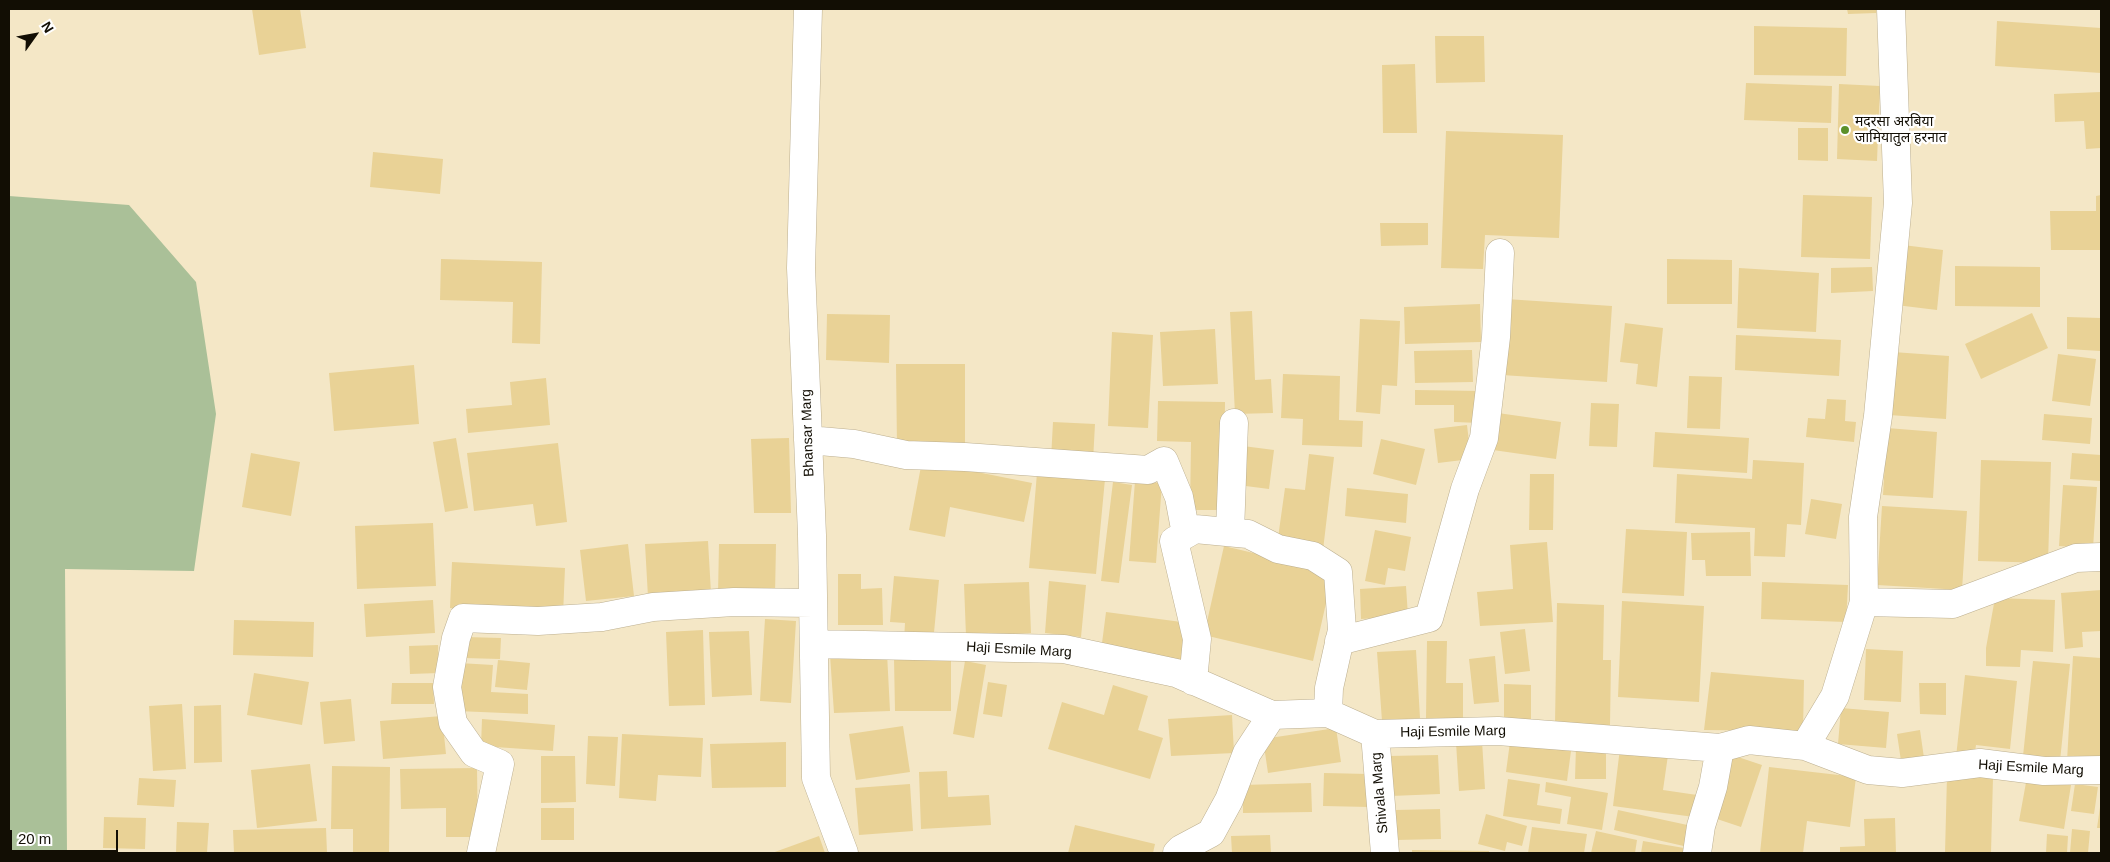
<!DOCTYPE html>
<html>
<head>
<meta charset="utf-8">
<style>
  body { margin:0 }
  #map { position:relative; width:2110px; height:862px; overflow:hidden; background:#f4e7c6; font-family:Arial,sans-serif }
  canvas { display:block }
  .frame { position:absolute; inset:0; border:10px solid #120e04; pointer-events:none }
  .north { position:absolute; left:10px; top:10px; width:50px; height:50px; -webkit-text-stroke:4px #fff; paint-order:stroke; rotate:58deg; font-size:14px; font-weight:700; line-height:20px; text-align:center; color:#120e04 }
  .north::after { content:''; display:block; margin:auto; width:18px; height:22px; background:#120e04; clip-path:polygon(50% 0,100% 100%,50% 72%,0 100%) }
  .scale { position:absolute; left:10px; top:830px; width:108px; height:22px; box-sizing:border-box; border:2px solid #120e04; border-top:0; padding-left:6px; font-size:15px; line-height:18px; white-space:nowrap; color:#120e04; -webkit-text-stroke:4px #fff; paint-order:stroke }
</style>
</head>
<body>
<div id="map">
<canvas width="2110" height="862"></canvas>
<div class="frame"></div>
<div class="north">N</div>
<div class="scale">20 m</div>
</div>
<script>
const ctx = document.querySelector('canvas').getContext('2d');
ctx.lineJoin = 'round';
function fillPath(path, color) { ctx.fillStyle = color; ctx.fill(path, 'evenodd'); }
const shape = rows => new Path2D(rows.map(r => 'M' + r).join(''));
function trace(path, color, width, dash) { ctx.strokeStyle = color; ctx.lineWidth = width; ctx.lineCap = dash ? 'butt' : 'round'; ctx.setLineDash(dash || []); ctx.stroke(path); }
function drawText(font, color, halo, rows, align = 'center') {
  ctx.font = font + ' Arial,"Noto Sans Devanagari",sans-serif'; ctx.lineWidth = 4.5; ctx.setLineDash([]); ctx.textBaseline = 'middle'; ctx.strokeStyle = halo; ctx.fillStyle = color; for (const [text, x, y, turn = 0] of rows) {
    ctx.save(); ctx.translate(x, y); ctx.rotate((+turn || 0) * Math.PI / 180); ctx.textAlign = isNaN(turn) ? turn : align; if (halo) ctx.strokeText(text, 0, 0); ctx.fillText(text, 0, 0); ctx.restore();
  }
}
fillPath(shape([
  [9,196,129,205,196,282,216,414,194,571,65,569,67,853,9,853]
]), '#aac098');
fillPath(shape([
  [252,9,300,9,306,48,259,55],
  [1847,9,1876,9,1876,13,1848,14],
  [1997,21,2101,28,2101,73,1995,66],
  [1754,26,1847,28,1846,76,1754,75],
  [1435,36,1484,36,1485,82,1436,83],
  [1415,64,1417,133,1383,133,1382,65],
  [1746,83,1832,86,1831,123,1744,120],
  [1839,84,1880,86,1877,161,1837,159],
  [2101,92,2101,148,2086,149,2084,121,2055,122,2054,94],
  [1798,128,1828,128,1828,161,1798,160],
  [1446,131,1563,135,1559,238,1485,235,1483,269,1441,268],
  [373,152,443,159,440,194,370,187],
  [1803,195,1872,197,1870,259,1801,257],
  [2101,195,2101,250,2051,250,2050,211,2096,211,2096,196],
  [1380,223,1428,223,1428,245,1381,246],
  [1903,245,1943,250,1937,310,1896,305],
  [441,259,542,262,540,344,512,343,513,302,440,300],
  [1667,259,1732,260,1732,304,1667,304],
  [1955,266,2040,267,2040,307,1955,306],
  [1872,267,1873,291,1831,293,1831,268],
  [1739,268,1819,273,1816,332,1737,328],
  [1506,299,1612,306,1607,382,1502,375],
  [1480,304,1481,342,1405,344,1404,307],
  [1252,311,1255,380,1271,379,1273,413,1235,414,1230,312],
  [2032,313,2048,348,1981,379,1965,344],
  [827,314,890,315,889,363,826,360],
  [2067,317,2101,318,2101,351,2067,349],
  [1360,319,1400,321,1397,386,1382,385,1380,414,1356,412],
  [1625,323,1663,328,1657,387,1636,384,1638,364,1620,362],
  [1215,329,1218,384,1163,386,1160,332],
  [1112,332,1153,335,1148,428,1108,426],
  [1736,335,1841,340,1839,376,1735,370],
  [1472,350,1473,382,1415,383,1414,351],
  [1893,352,1949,356,1946,419,1889,415],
  [2058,354,2096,359,2090,406,2052,401],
  [896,364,965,364,965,447,897,447],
  [414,365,419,424,334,431,329,373],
  [1283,374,1340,376,1339,420,1363,421,1362,447,1302,445,1303,419,1281,418],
  [1689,376,1722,377,1720,429,1687,428],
  [546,378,550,425,468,433,466,409,512,405,510,382],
  [1415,390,1481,391,1480,423,1454,422,1454,405,1415,405],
  [1827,399,1846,400,1845,421,1856,422,1854,442,1806,437,1808,418,1825,419],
  [1158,401,1225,402,1224,510,1190,510,1191,442,1157,441],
  [1591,403,1619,404,1617,447,1589,446],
  [1498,413,1561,422,1556,459,1493,450],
  [2044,414,2092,418,2090,444,2042,440],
  [1053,422,1095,424,1093,461,1051,459],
  [1467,425,1471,459,1438,463,1434,429],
  [1887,428,1937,432,1933,498,1883,495],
  [1655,432,1749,438,1747,473,1653,467],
  [456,438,468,508,445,512,433,442],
  [789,438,791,513,754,513,751,439],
  [1381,439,1425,449,1416,485,1373,474],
  [558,443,567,522,536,526,533,504,474,511,467,453],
  [1243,446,1274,450,1269,489,1238,485],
  [251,453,300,462,291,516,242,507],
  [2072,453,2101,455,2101,481,2070,479],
  [1309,454,1334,457,1323,550,1277,545,1285,488,1305,490],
  [1753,460,1804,463,1801,525,1787,524,1785,557,1754,556,1755,528,1675,523,1677,474,1752,479],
  [1981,460,2051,462,2048,563,1978,561],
  [922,461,1032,483,1024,522,950,507,945,537,909,530],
  [1037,473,1105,479,1096,574,1029,568],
  [1530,474,1554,474,1553,530,1529,530],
  [1135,481,1162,483,1156,563,1129,561],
  [1113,482,1132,485,1119,583,1101,581],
  [2063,485,2097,487,2093,548,2059,546],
  [1347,488,1408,494,1406,523,1345,516],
  [1811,499,1842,504,1836,539,1805,534],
  [1882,506,1967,511,1962,590,1877,585],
  [433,523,436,586,357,589,355,526],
  [1626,529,1687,532,1684,596,1622,593],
  [1375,530,1411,537,1405,571,1388,568,1385,585,1365,581],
  [1750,532,1751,576,1706,576,1705,560,1692,560,1691,533],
  [708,541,711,593,648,597,645,544],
  [1547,542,1553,622,1480,626,1477,592,1513,589,1510,545],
  [628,544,634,596,586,601,580,550],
  [719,544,776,544,775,595,718,594],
  [1224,546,1333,572,1313,661,1204,635],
  [452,562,565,568,563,615,450,608],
  [838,574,861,574,861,589,882,588,883,625,838,625],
  [894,576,939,580,933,643,904,640,905,623,890,622],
  [1049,581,1086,585,1081,637,1045,633],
  [1029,582,1031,633,966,636,964,584],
  [1762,582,1848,585,1846,622,1761,619],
  [1406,586,1408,616,1361,619,1360,589],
  [2101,590,2101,631,2082,632,2083,647,2065,649,2061,593],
  [1995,598,2055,600,2053,652,2021,650,2020,667,1986,666,1986,648],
  [433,600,435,633,366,637,364,604],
  [1622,601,1704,606,1699,702,1618,697],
  [1557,603,1604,605,1603,660,1611,660,1610,725,1555,724],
  [1106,612,1189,623,1184,662,1101,651],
  [765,619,796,621,791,703,760,701],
  [234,620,314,622,313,657,233,655],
  [1525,629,1530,671,1505,674,1500,632],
  [703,630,705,705,669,706,666,632],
  [749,631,752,695,712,697,709,632],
  [465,637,501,638,500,659,464,658],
  [1427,641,1447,641,1446,683,1463,683,1463,720,1426,719],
  [438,645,439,673,410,674,409,646],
  [1866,649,1903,651,1901,702,1864,700],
  [1416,650,1420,718,1382,721,1377,652],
  [887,653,890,711,834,713,830,655],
  [1495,656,1499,702,1474,704,1469,659],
  [2073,656,2101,658,2101,764,2067,761],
  [894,658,951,658,951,711,895,711],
  [498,660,530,663,527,690,495,687],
  [965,661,986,665,974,738,953,734],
  [2033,661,2070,664,2060,761,2023,756],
  [459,663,493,665,491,692,528,694,528,714,457,711],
  [1711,672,1804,680,1803,731,1704,730],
  [254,673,309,682,302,725,247,715],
  [1965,675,2017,681,2010,749,1976,745,1974,759,1956,757],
  [988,682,1007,685,1002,717,983,714],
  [392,683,433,683,434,704,391,704],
  [1919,683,1946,683,1946,715,1920,714],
  [1504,684,1531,685,1531,725,1504,725],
  [1113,685,1148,696,1138,730,1163,738,1150,779,1048,749,1062,702,1104,715],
  [351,699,355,741,324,744,320,702],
  [182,704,186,769,153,771,149,706],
  [221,705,222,762,194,763,194,706],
  [1841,708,1889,712,1886,748,1838,744],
  [1232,715,1234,753,1171,756,1168,719],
  [442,716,446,754,383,759,380,721],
  [482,719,555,725,553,751,481,746],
  [903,726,910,772,856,780,849,734],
  [1336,728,1341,762,1268,773,1263,739],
  [1920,730,1924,758,1901,761,1897,734],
  [622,734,703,738,701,777,658,775,656,801,619,798],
  [588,736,618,737,615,786,586,784],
  [1482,741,1485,789,1459,791,1456,742],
  [786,742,786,787,712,788,710,744],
  [1510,742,1571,751,1567,781,1506,772],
  [1576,747,1606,747,1606,779,1575,779],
  [1620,748,1668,755,1663,790,1697,795,1694,817,1613,806],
  [1438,755,1440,794,1391,796,1389,756],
  [1732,755,1762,765,1741,827,1711,817],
  [541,756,575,756,576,802,541,803],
  [310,764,317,821,257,828,251,770],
  [332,766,390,767,389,853,353,853,353,829,331,829],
  [1769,767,1856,777,1850,827,1807,821,1803,853,1760,853],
  [477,768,478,837,446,837,446,808,401,809,400,769],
  [947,771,948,797,989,795,991,825,921,829,919,772],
  [1324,773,1369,774,1369,807,1323,806],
  [1947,776,1993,777,1991,853,1945,853],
  [2027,777,2071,785,2064,829,2019,821],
  [139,778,176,780,174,807,137,805],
  [1508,779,1540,784,1537,805,1562,809,1560,824,1503,816],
  [1546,782,1608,793,1602,830,1567,824,1571,797,1545,792],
  [1311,783,1312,812,1243,813,1243,785],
  [910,784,913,831,859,835,855,788],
  [2075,784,2098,787,2094,814,2071,811],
  [2100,807,2101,807,2101,828,2097,828],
  [541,808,574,808,574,840,541,840],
  [1440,809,1441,839,1396,840,1395,810],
  [1618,810,1692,826,1688,847,1614,830],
  [1486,814,1527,826,1522,846,1507,842,1505,851,1478,844],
  [104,817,146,818,145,849,103,848],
  [1895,818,1896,853,1840,853,1840,847,1865,846,1864,819],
  [177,822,209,823,207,853,176,853],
  [1075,825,1155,844,1153,853,1068,853],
  [1532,827,1587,834,1584,853,1528,853],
  [326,828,327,853,234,853,233,830],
  [2072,829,2090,831,2088,853,2070,853],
  [1596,831,1637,840,1635,853,1591,853],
  [2047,834,2068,836,2067,853,2046,853],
  [1270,835,1271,853,1232,853,1231,836],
  [819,836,825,853,772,853],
  [1643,841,1684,848,1683,853,1641,853],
  [1412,850,1489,851,1489,853,1412,853]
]), '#e9d296');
const minor = shape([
  [808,9,801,268,812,535,816,778,844,853],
  [808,440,854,444,906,455,965,457,1148,470,1164,461,1179,497,1186,534],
  [1230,532,1234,423],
  [1864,602,1953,604,2076,558,2101,557],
  [1339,641,1429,618,1465,489,1484,438,1496,337,1500,253],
  [814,644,1064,649,1176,673,1272,715,1328,713,1375,734,1498,731,1720,748,1749,740,1805,746,1868,770,1902,773,1980,763,2044,771,2101,770],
  [1193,681,1197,639,1174,541,1195,529,1248,534,1278,549,1313,556,1338,572,1342,630,1329,688,1328,713],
  [1375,734,1385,853],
  [1805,746,1835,696,1864,602,1863,517,1878,416,1898,203,1891,9],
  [481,853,500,764,474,753,453,723,447,687,456,638,463,618,538,621,602,617,653,607,734,602,813,603],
  [1177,853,1181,849,1211,833,1229,800,1247,753,1272,715],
  [1697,853,1701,826,1713,787,1720,748]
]);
trace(minor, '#bcaf90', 29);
trace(minor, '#fff', 28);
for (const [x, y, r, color] of [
  [1845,130,5,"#5b902a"]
]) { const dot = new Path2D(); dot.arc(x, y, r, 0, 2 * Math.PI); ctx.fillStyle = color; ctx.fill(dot); trace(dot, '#fff', 2); }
drawText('14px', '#120e04', '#fff', [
  ["मदरसा अरबिया",1855,122],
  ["जामियातुल हरनात",1855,138]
], 'left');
drawText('14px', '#120e04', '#fff', [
  ["Bhansar Marg",808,433,-92],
  ["Haji Esmile Marg",1019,650,3],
  ["Haji Esmile Marg",1453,732,-1],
  ["Haji Esmile Marg",2031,768,3],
  ["Shivala Marg",1380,793,-95]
]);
</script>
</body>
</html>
